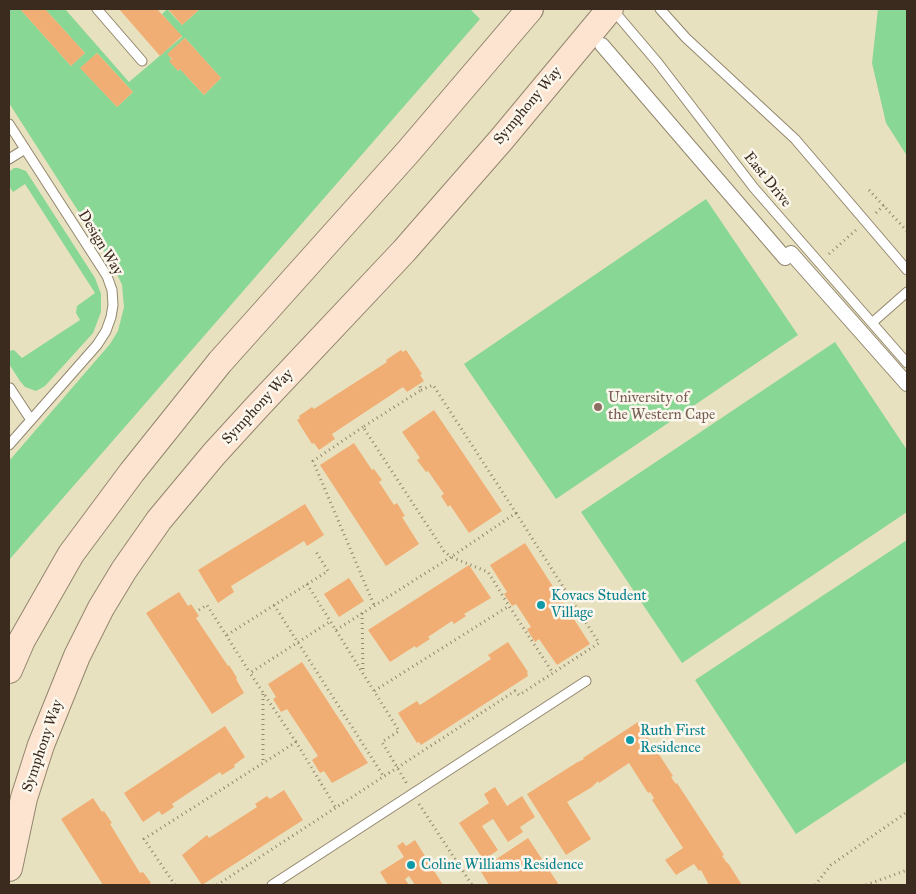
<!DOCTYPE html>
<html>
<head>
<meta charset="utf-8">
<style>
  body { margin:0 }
  #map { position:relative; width:916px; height:894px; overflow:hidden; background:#e8e1bf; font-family:"IM FELL Great Primer",serif }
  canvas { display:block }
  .frame { position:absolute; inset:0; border:10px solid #3b2a1e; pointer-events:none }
</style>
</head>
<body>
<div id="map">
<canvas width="916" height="894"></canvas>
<div class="frame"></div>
</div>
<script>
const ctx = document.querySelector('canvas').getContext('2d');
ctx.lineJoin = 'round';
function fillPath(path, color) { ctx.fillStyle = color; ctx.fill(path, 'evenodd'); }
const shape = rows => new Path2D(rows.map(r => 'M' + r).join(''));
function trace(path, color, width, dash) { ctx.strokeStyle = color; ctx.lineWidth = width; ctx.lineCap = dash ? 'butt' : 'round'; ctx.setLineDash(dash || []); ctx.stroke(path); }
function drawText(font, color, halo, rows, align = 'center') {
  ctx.font = font + ' "IM FELL Great Primer",serif'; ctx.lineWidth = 5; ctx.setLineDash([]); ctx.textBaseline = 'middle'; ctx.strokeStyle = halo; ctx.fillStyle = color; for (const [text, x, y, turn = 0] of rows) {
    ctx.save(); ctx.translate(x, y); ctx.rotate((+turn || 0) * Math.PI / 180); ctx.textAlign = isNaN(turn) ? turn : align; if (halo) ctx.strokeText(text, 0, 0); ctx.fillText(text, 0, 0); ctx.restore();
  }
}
fillPath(shape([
  [9,9,20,9,71,66,85,53,45,9,65,9,129,82,182,37,162,14,167,9,182,25,200,9,470,9,480,19,9,560,9,461,110,344,118,331,124,307,122,285,114,267,9,103],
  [185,38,221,78,204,95,180,69,178,71,168,54],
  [97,53,133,92,117,107,81,68],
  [878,9,907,9,907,156,886,123,872,63],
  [14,168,18,168,26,171,95,278,101,294,101,312,93,333,45,386,36,391,25,387,20,381,9,364,9,351,14,350,22,358,80,320,76,313,77,306,95,293,25,184,13,192,9,186,9,172],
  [706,199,798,335,556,499,464,364],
  [835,342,907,450,907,512,682,663,581,512],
  [907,540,907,761,796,834,695,680]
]), '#89d795');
fillPath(shape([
  [20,9,45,9,85,53,71,66],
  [119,9,157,9,182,36,160,56],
  [168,9,200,9,182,25],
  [185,38,221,78,204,95,180,69,178,71,169,61,172,59,167,54],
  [97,53,133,92,117,107,80,68],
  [401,350,403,352,406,350,422,374,420,375,424,381,407,392,403,387,332,434,335,439,319,450,314,443,312,444,297,420,300,418,299,416,312,407,314,409,387,362,386,360],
  [434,410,502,511,469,533,450,505,448,507,441,496,444,494,428,471,426,472,417,460,420,458,402,432],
  [354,443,372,470,374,469,382,480,379,482,394,505,397,503,405,516,402,517,419,544,386,566,320,465],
  [305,504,324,535,307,546,304,541,231,586,234,592,218,603,198,570],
  [525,543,590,644,557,665,539,639,535,642,527,629,531,627,516,604,512,606,504,594,507,592,490,565],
  [469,565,491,598,464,614,466,616,454,624,452,621,428,637,430,639,416,648,415,646,390,662,368,630],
  [349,578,364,601,339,617,324,594],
  [179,592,188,606,191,604,199,616,196,618,228,666,229,665,237,678,236,679,244,693,212,714,146,613],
  [508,642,528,672,527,673,528,676,421,745,419,742,417,743,398,713,417,701,420,705,491,659,488,655],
  [302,662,368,763,332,783,324,771,320,773,312,760,318,756,287,709,281,712,273,699,276,697,268,684],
  [638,722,673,776,671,777,676,784,677,783,724,855,722,856,727,863,728,863,742,885,709,885,701,870,699,871,694,864,676,875,665,860,683,848,652,800,654,798,650,792,648,793,629,763,599,783,598,781,592,787,567,802,591,839,566,855,527,794,576,763,584,759,583,758],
  [225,726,245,757,234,765,235,767,222,775,220,772,172,804,174,807,162,815,159,811,143,822,124,793],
  [495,787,507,806,522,796,535,817,520,827,517,822,523,832,508,842,493,819,482,826,498,850,488,857,492,862,528,838,559,885,489,885,480,870,487,865,459,823,489,803,484,794],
  [284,790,303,820,202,885,182,855,207,835,209,838,257,807,255,804,267,796,270,799],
  [93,798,102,812,104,811,112,823,110,824,140,873,143,872,151,883,148,885,103,885,61,819],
  [415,840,443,885,415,885,409,876,405,879,409,885,388,885,380,872,404,857,397,846,403,842,406,846]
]), '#f1ae74');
const service = shape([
  [97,9,142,61],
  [660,9,686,38,795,139,907,270],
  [613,10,658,63,754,188,907,363],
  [9,124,107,276,112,290,113,305,111,317,106,331,97,345,9,445],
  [9,159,25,149],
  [873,322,907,292],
  [10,388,31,420],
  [272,885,586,681]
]);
const pedestrian = shape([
  [602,45,785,258,791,253,907,384]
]);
const secondary = shape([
  [9,670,22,640,71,554,132,472,220,362,408,152,530,9],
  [9,868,24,798,41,745,77,656,101,608,124,570,159,520,214,454,257,407,404,251,501,140,610,9]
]);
trace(service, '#92866e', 11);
trace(pedestrian, '#92866e', 16);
trace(secondary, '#92866e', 28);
trace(shape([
  [869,190,907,231],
  [876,213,884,205],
  [829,254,856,230],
  [421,390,433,385,516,513,451,557,488,572,509,606],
  [363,427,313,461,374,605],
  [516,513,599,643,553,673],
  [307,584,399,731,382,742,407,784],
  [274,605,384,777],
  [199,610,207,605,250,673],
  [362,613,363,671],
  [336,630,451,557,444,551,363,427,421,390,420,386],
  [227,635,328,571,315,550],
  [263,694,263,762],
  [296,742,250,673,331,621],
  [419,804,472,885],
  [175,885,144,839,296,742,336,808],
  [217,885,515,691,519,695,553,673,509,606,374,691],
  [815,885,831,865,907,812],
  [866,885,907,870]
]), '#92866e', 3, [1, 4]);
trace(service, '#fff', 9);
trace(pedestrian, '#fff', 14);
trace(secondary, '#fde4d1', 26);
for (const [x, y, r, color] of [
  [598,407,5,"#8d6e63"],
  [541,605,5,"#0f9aa8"],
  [630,740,5,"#0f9aa8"],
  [411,865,5,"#0f9aa8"]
]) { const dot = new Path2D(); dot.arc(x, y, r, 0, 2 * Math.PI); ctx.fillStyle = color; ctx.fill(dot); trace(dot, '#fbf7ec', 2); }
drawText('15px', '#3b2a1e', '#fbf7ec', [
  ["Symphony Way",528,106,-50],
  ["East Drive",767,180,51],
  ["Design Way",100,243,59],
  ["Symphony Way",258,407,-47],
  ["Symphony Way",43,746,-71]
]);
drawText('15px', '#785e54', '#fbf7ec', [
  ["University of",608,398],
  ["the Western Cape",608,415]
], 'left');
drawText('15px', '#0d838f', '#fbf7ec', [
  ["Kovacs Student",551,596],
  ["Village",551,613],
  ["Ruth First",640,731],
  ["Residence",640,748],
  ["Coline Williams Residence",421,865]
], 'left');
</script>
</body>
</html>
